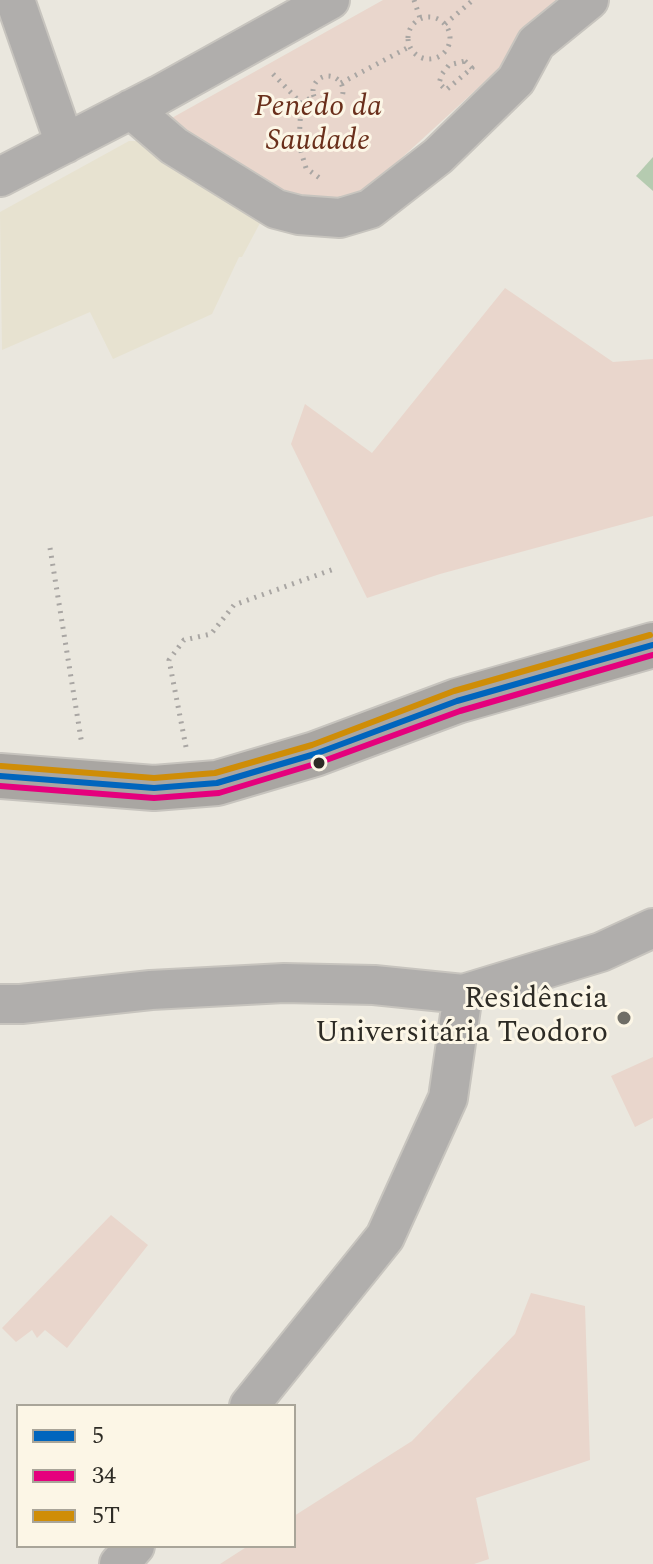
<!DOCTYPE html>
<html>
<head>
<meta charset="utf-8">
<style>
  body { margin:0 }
  #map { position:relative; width:653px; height:1564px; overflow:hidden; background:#eae7de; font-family:Spectral,serif }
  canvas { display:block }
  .legend { position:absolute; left:16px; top:1404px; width:280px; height:144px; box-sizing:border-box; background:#fcf6e6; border:2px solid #a9a599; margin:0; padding:10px 14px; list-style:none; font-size:24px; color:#2d2b25 }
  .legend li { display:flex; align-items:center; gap:16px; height:40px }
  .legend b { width:40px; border:2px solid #a9a599 }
</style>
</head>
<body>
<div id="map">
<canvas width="653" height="1564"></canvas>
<ul class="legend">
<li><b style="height:10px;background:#0065bd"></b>5</li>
<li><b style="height:10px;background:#e5007d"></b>34</li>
<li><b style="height:10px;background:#cf8d07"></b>5T</li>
</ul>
</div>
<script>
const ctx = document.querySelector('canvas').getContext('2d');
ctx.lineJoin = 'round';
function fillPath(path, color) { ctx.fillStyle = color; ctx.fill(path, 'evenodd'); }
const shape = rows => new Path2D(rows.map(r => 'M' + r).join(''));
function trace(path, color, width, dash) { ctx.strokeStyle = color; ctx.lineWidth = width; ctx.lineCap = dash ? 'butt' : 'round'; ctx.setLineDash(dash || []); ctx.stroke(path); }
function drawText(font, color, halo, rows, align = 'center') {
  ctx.font = font + ' Spectral,serif'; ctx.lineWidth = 6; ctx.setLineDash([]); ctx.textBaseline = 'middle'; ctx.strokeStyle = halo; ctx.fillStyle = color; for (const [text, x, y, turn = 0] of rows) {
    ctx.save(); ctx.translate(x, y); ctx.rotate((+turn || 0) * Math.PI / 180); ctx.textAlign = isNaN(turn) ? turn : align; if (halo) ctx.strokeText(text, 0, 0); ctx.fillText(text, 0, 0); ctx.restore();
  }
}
fillPath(shape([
  [129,141,145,141,246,203,260,223,242,257,239,257,212,314,113,359,90,312,2,350,0,212]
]), '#e7e2d0');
fillPath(shape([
  [383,0,574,0,359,197,300,205,189,147,170,119],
  [505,288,613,362,653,359,653,516,440,574,367,598,291,444,305,404,372,453],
  [653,1057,653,1118,635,1127,611,1076],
  [111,1215,148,1245,67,1348,45,1330,37,1338,32,1330,16,1342,2,1328],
  [531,1293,585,1306,590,1460,476,1498,489,1559,474,1564,220,1564,248,1546,294,1546,294,1516,412,1441,515,1334]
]), '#e9d6cc');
fillPath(shape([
  [653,157,653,191,636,176]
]), '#b5cbb0');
const minor = shape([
  [15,0,65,144],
  [131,109,174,146,276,209,299,215,340,218,370,209,438,156,516,80,536,43,589,0],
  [0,177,159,95,330,0],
  [463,994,601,952,653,928],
  [0,1004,21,1004,151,990,284,983,374,985,463,994,448,1098,385,1237,249,1406],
  [119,1564,135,1546]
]);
const major = shape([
  [0,776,154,788,217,783,315,754,457,701,653,645]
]);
trace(minor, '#c7c4be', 42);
trace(major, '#c7c4be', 48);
trace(shape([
  [414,0,420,18],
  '408 38a21 21 0 1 1 42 0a21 21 0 1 1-42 0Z',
  [445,24,473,0],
  [465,61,472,68,446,90,439,83,442,74,449,65,465,61],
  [273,74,301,103,314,96],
  '313 91a15 15 0 1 1 30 0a15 15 0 1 1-30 0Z',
  [341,83,409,47],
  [301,103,299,145,306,168,321,179],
  [50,548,82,745],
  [186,747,169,660,184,640,211,634,234,605,334,569]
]), '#a9a6a3', 5, [2, 6]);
trace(minor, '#b0aeac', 38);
trace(major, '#a9a6a2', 44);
trace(shape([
  [0,776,154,788,217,783,315,754,457,701,653,645]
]), '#0065bd', 6);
trace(shape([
  [0,786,154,798,219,793,318,763,460,711,653,655]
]), '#e5007d', 6);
trace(shape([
  [1,766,154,778,215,773,312,745,454,691,650,635]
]), '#cf8d07', 6);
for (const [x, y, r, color] of [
  [319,763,7,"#2d2b25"],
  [624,1018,8,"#6f6d66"]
]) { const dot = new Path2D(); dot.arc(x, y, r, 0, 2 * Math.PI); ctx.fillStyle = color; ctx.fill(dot); trace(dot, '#fcf6e6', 3); }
drawText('italic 30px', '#6a2f1b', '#fcf6e6', [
  ["Penedo da",318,109],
  ["Saudade",318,143]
]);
drawText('30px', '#2d2b25', '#fcf6e6', [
  ["Residência",608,1001],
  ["Universitária Teodoro",608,1035]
], 'right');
</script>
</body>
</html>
